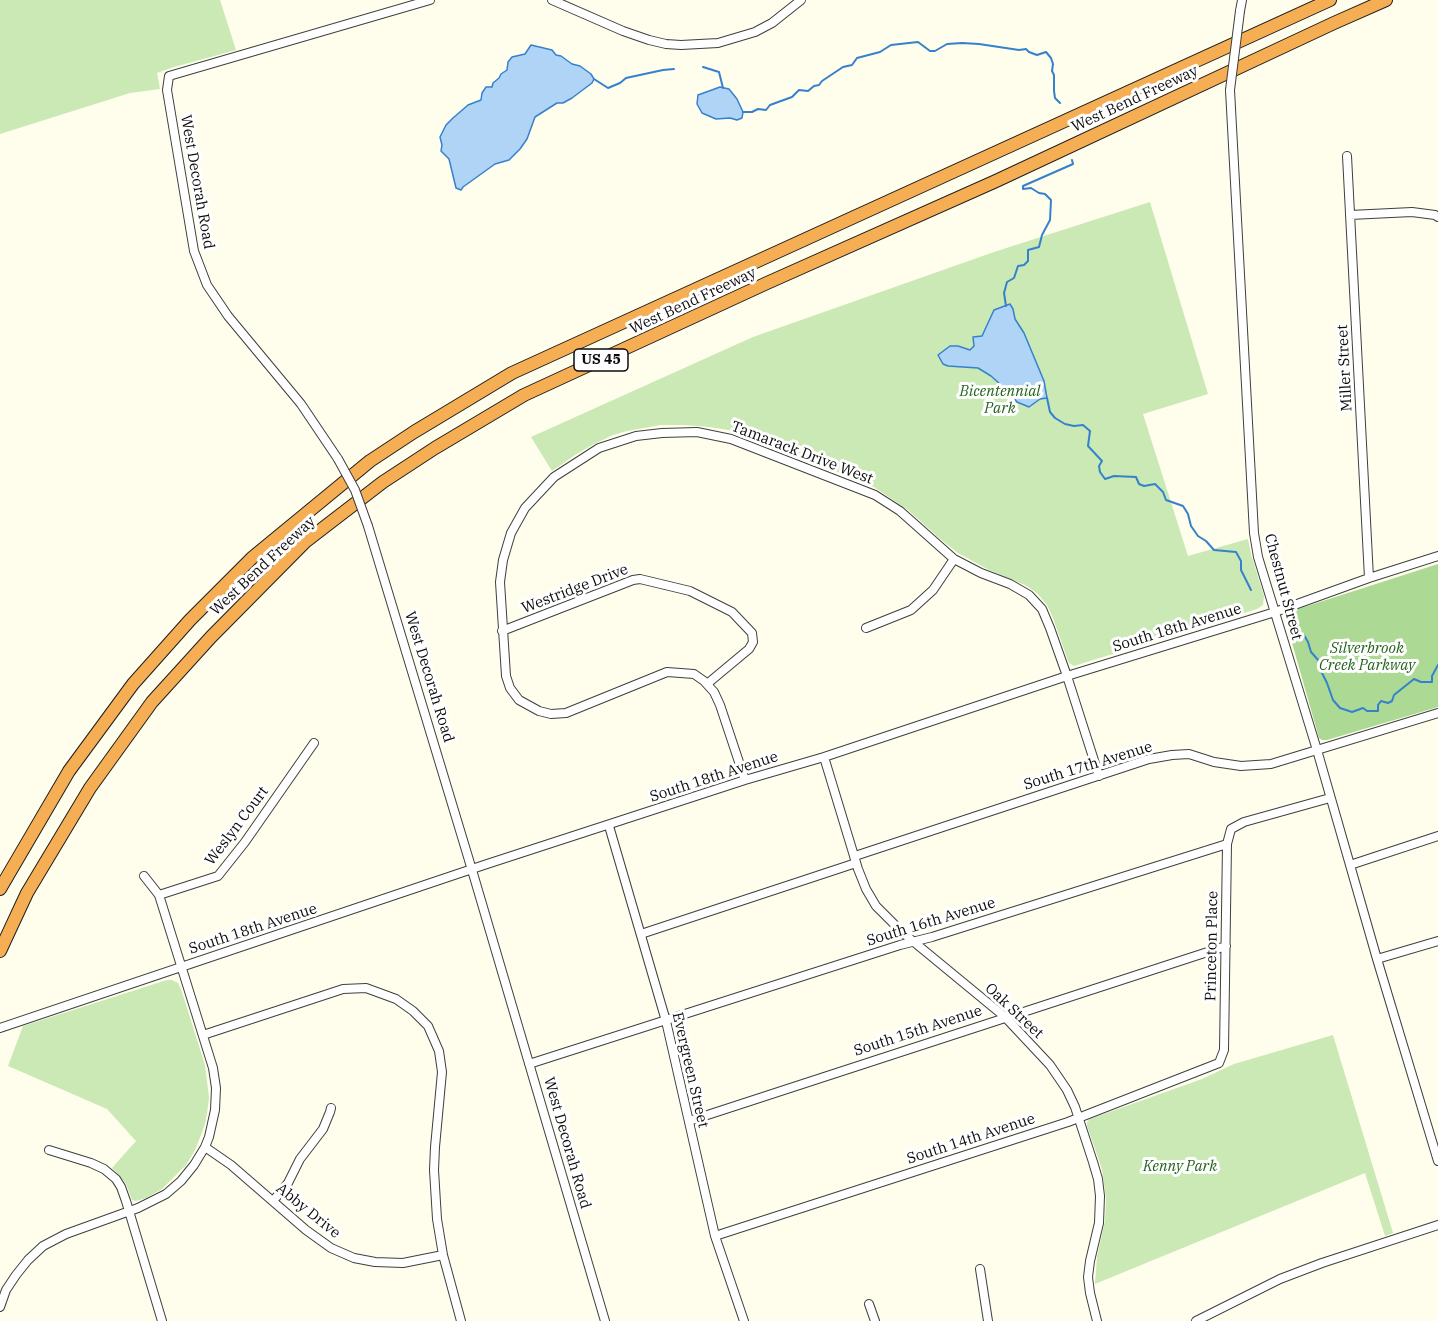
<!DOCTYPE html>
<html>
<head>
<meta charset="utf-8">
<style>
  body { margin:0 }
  canvas { display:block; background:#fffdeb }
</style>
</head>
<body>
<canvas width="1438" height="1321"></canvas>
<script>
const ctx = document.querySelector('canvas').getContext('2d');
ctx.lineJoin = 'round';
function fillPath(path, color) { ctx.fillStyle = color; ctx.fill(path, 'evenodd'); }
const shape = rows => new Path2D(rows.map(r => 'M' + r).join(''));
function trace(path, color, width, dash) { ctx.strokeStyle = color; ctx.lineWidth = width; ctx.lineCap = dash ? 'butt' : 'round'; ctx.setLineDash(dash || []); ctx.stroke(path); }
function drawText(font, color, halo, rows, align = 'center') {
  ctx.font = font + ' "IBM Plex Serif",serif'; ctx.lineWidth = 6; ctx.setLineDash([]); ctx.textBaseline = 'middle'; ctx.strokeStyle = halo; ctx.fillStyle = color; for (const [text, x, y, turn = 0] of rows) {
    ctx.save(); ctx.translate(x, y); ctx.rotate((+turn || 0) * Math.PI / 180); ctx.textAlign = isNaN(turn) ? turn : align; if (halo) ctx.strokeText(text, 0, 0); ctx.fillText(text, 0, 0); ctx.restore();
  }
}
fillPath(shape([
  [0,0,220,0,236,50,174,67,157,73,160,89,130,93,0,134],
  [1150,202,1208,394,1143,414,1188,556,1248,539,1251,554,1264,596,1263,605,1257,609,1074,666,1069,663,1067,658,1053,618,1047,605,1037,593,1025,585,989,570,958,553,939,538,908,510,874,487,757,439,728,430,710,427,685,425,661,425,627,431,613,435,594,444,575,455,552,471,531,437,753,337,994,252],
  [167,980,172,980,178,983,181,989,205,1065,209,1098,207,1113,205,1124,201,1135,195,1150,186,1165,162,1189,146,1198,136,1201,132,1200,126,1184,120,1176,112,1168,136,1141,107,1109,8,1066,23,1026],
  [1333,1035,1393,1233,1385,1236,1365,1173,1095,1284,1097,1257,1105,1221,1106,1199,1102,1169,1087,1126,1087,1122,1090,1119,1202,1079,1234,1064]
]), '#cae9b5');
fillPath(shape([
  [1438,564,1438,707,1327,740,1322,740,1319,738,1285,618,1288,614,1298,609]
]), '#acda94');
const water = shape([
  [531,45,552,50,556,55,561,56,572,64,580,66,591,74,594,79,592,83,572,98,563,103,557,103,535,117,527,139,520,149,509,160,495,164,463,187,461,190,456,188,449,159,441,151,442,145,440,137,446,125,453,118,468,105,481,100,482,93,486,87,492,87,493,83,499,78,501,74,507,70,508,62,512,57,525,54,531,45],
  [720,87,729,89,737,99,743,112,742,118,737,120,730,118,716,119,702,113,697,104,698,95,720,87],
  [1010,304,1013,309,1015,319,1024,333,1044,381,1047,398,1040,399,1029,407,1017,402,1010,393,991,376,978,368,948,366,943,364,938,355,950,346,958,346,970,350,974,346,973,337,982,336,994,310,1010,304]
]);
fillPath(water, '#afd4f6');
trace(water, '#3681ce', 1.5);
trace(shape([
  [703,67,719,72,723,88],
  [594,79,608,88,620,83,626,78,663,70,674,69],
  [743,112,752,112,758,109,766,110,770,105,792,97,799,90,808,91,814,86,819,85,822,81,843,67,852,65,857,58,880,52,891,45,918,42,930,51,935,51,947,44,962,43,979,44,1019,50,1026,49,1029,52,1037,55,1046,52,1051,58,1053,64,1052,71,1054,75,1054,91,1055,98,1060,103],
  [1006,306,1004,293,1007,282,1014,278,1018,266,1024,265,1028,261,1028,250,1039,247,1042,235,1050,220,1051,200,1045,194,1039,193,1031,188,1023,189,1023,186,1073,164,1072,160],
  [1047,398,1050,412,1055,418,1065,424,1074,426,1083,425,1090,431,1088,446,1102,461,1099,466,1100,472,1105,479,1114,476,1136,477,1139,484,1144,486,1155,484,1163,492,1166,500,1183,506,1188,514,1191,526,1198,536,1206,541,1214,550,1236,552,1241,561,1241,570,1251,590],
  [1304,635,1308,642,1311,652,1319,661,1321,671,1327,683,1333,700,1340,708,1352,712,1363,708,1367,711,1378,711,1378,705,1381,701,1388,703,1392,701,1394,695,1414,679,1421,682,1432,682,1432,676,1438,665]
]), '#3681ce', 2);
const minor = shape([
  [552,0,623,31,649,40,666,44,681,45,718,43,755,32,772,23,801,0],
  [1240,11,1242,0],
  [1230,90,1254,533,1258,557,1317,750,1377,959,1438,1161],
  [1347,156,1369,578],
  [1350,215,1412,212,1435,215,1438,217],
  [338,459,301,404,228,316,207,285,194,251,167,90,169,76,430,0],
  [368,526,472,870,605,1321],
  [866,628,911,610,933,590,954,559],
  [502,631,633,580,640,579,690,591,732,612,752,633,753,642,749,649,707,684],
  [824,757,858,869,866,889,876,906,903,933,1005,1017,1050,1065,1067,1090,1075,1107,1093,1162,1098,1179,1100,1196,1099,1223,1090,1261,1088,1277,1090,1293,1097,1321],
  [745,780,720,705,714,692,704,681,694,674,667,672,566,713,551,714,539,711,519,700,510,688,506,676,500,582,503,560,511,533,525,508,554,477,599,448,636,436,662,433,697,432,731,439,875,495,900,511,954,559,981,573,1010,584,1029,595,1042,609,1050,628,1067,676,1099,776],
  [609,826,666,1021,715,1236,744,1321],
  [855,856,1149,759,1172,755,1189,754,1214,762,1241,766,1271,764,1438,713],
  [1350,865,1438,836],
  [159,895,218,876,245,842,314,743],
  [641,934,856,863],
  [1377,959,1438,941],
  [0,1028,484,865,745,780,824,757,1067,676,1275,612,1369,578,1438,556],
  [203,1035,343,989,366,988,396,999,413,1011,428,1026,439,1051,442,1072,435,1147,434,1170,437,1219,443,1255,461,1321],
  [529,1064,900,945,932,937,1227,844],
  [689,1121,1226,946],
  [205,1147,231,1165,306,1230,331,1248,354,1258,375,1262,403,1263,443,1255],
  [49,1150,91,1163,104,1169,116,1179,121,1187,126,1201,162,1321],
  [273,1201,288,1183,300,1159,323,1129,330,1112,331,1108],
  [715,1236,1068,1122,1219,1063,1224,1050,1227,844,1231,829,1244,822,1330,798],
  [980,1269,988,1321],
  [869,1304,875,1321],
  [0,1307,6,1290,16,1275,28,1260,43,1246,66,1234,138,1208,166,1194,181,1181,194,1165,205,1147,209,1137,215,1110,216,1088,213,1068,159,895,144,876],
  [1196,1321,1280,1279,1322,1263,1438,1225]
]);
const highway = shape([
  [0,889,69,771,133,684,190,620,252,558,370,461,414,432,512,373,1330,0],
  [0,951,27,893,90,788,152,702,211,637,305,542,383,482,435,448,524,395,767,283,996,181,1334,23,1386,0]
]);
trace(minor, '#3f3f3f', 10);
trace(highway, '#1d1d1d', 14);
trace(minor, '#fff', 8);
trace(highway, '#f5ae53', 12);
const minorBridge = shape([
  [1230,90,1240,11],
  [338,459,355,490,368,526]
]);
trace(minorBridge, '#3f3f3f', 10, []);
trace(minorBridge, '#fff', 8);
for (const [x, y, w] of [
  [601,360,54]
]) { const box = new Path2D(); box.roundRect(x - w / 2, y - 11, w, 22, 4.5); ctx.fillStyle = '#fff'; ctx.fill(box); trace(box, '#0c0c0c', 1.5); }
drawText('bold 14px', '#0c0c0c', null, [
  ["US 45",601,360]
]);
drawText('15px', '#0c0c0c', '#fff', [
  ["West Bend Freeway",1135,99,-25],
  ["West Decorah Road",197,182,80],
  ["West Bend Freeway",693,301,-25],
  ["Miller Street",1345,368,-93],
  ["Tamarack Drive West",802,453,21],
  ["West Bend Freeway",263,566,-43],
  ["Chestnut Street",1283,587,75],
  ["Westridge Drive",575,589,-21],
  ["South 18th Avenue",1177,628,-17],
  ["West Decorah Road",429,677,73],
  ["South 17th Avenue",1088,766,-17],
  ["South 18th Avenue",714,777,-18],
  ["Weslyn Court",237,826,-53],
  ["South 16th Avenue",931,922,-17],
  ["South 18th Avenue",253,929,-18],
  ["Princeton Place",1212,946,-89],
  ["Oak Street",1014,1011,43],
  ["South 15th Avenue",918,1031,-18],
  ["Evergreen Street",690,1070,77],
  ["South 14th Avenue",971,1139,-18],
  ["West Decorah Road",567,1143,74],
  ["Abby Drive",308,1211,39]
]);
drawText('italic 15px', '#24631c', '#fff', [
  ["Bicentennial",1000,392],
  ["Park",1000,409],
  ["Silverbrook",1367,649],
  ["Creek Parkway",1367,666],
  ["Kenny Park",1180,1167]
]);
</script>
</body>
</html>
